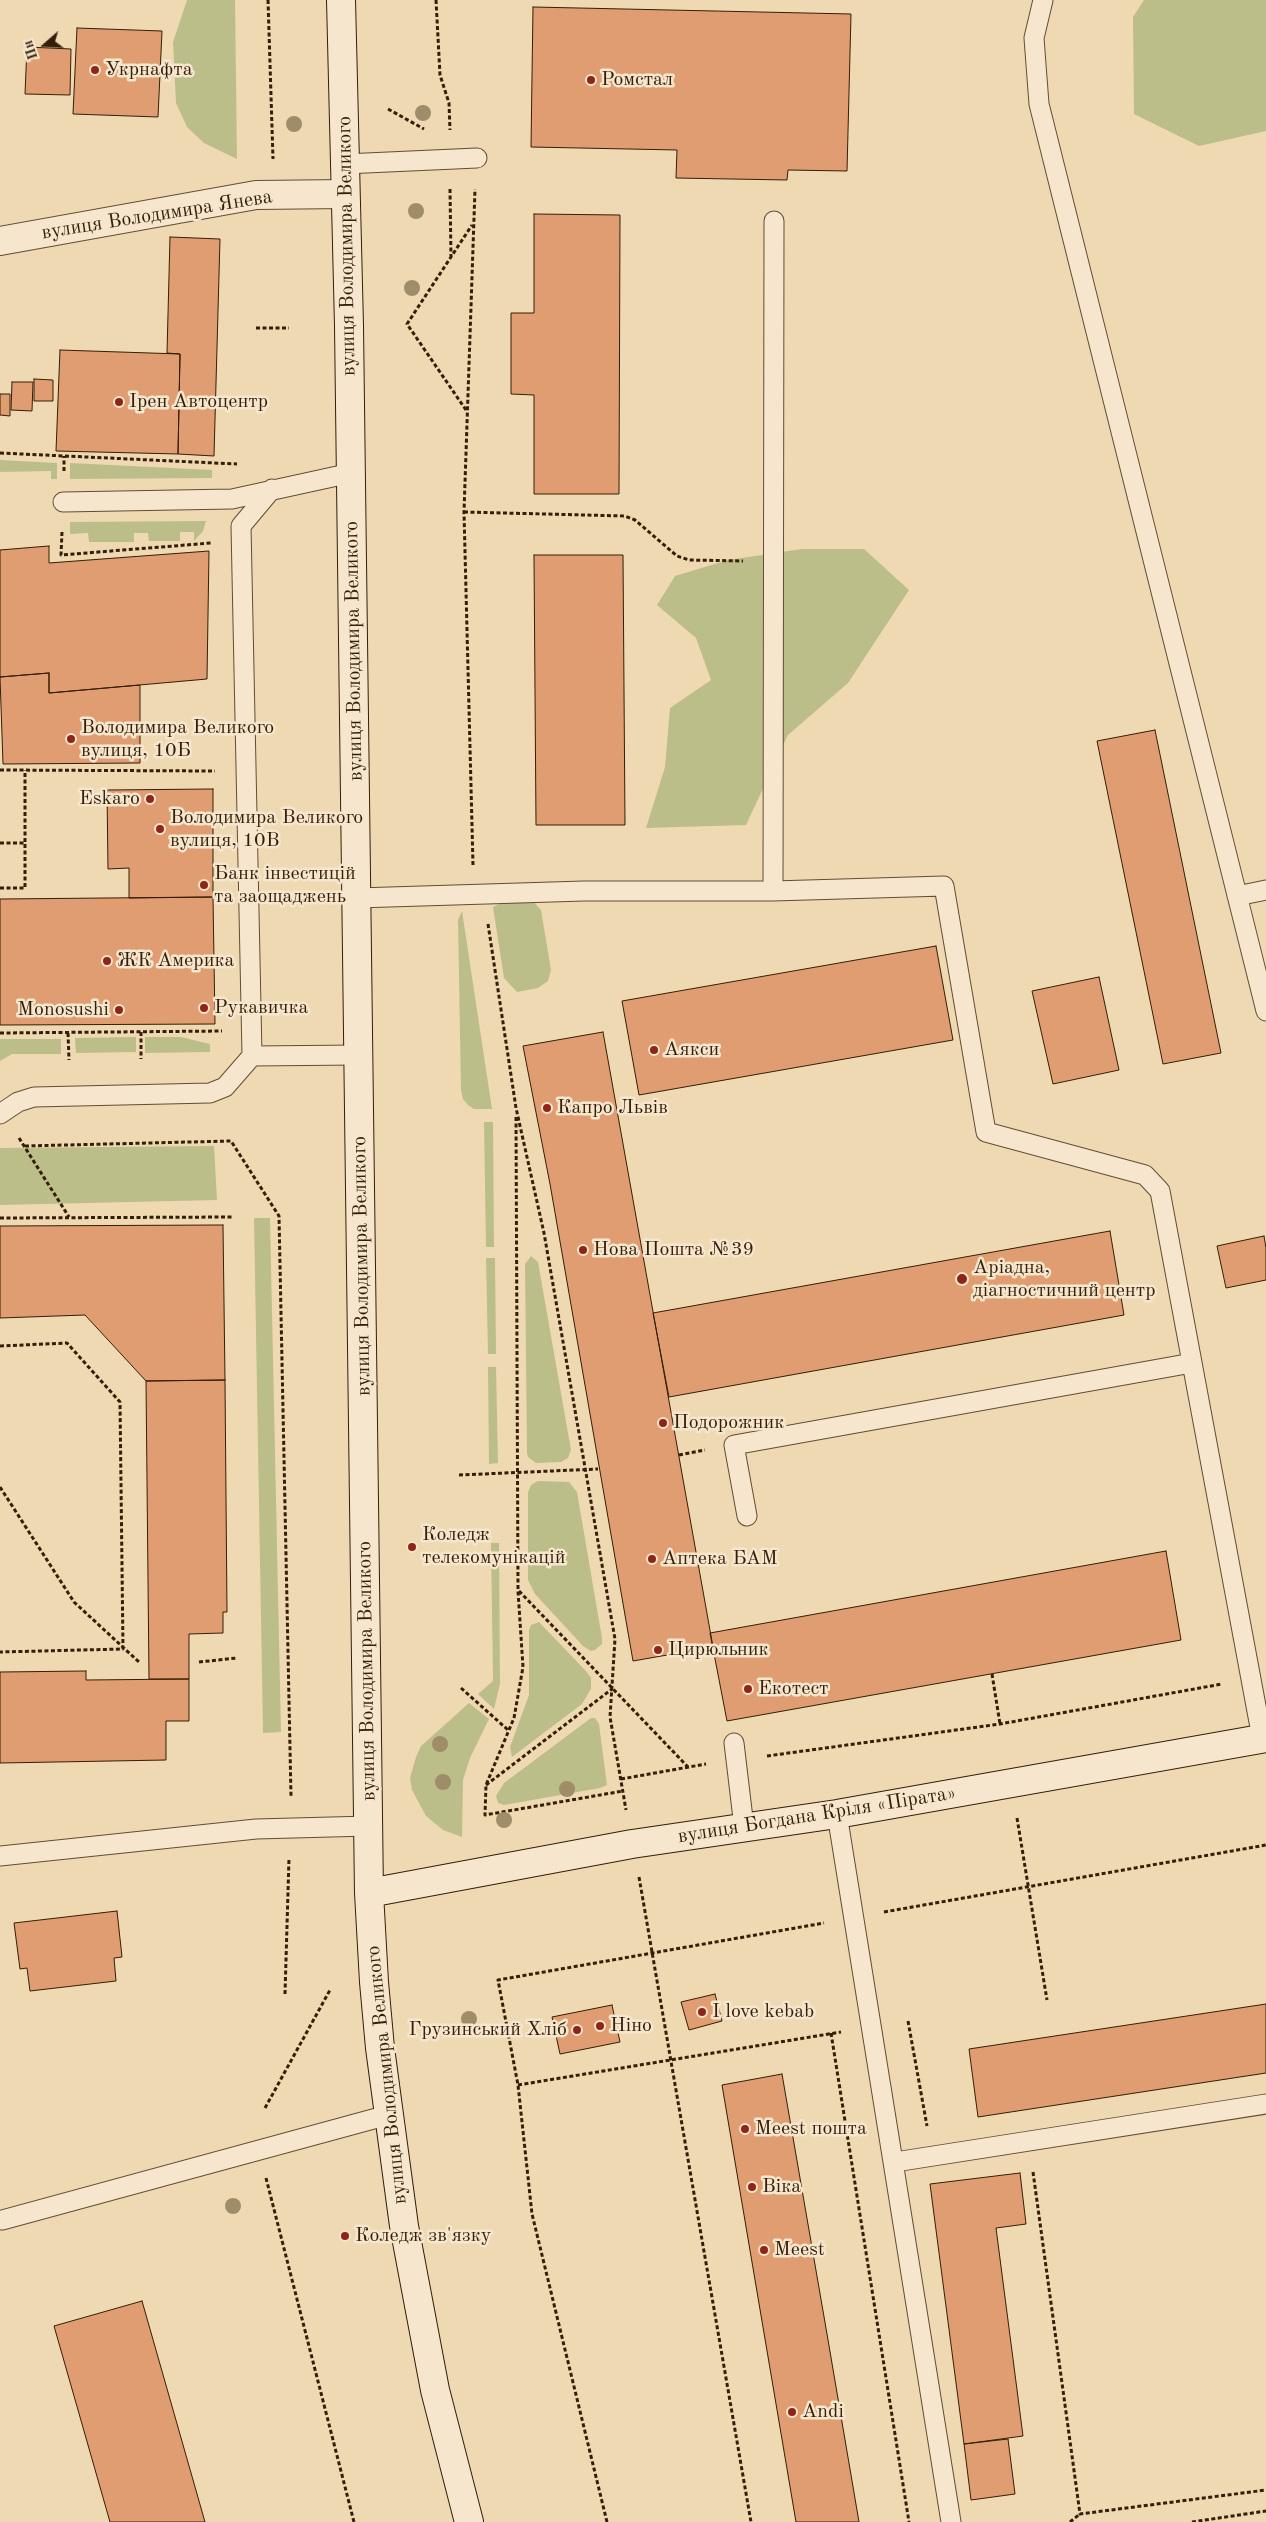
<!DOCTYPE html>
<html>
<head>
<meta charset="utf-8">
<style>
  body { margin:0 }
  #map { position:relative; width:1266px; height:2522px; overflow:hidden; background:#efd9b2; font-family:"Old Standard TT",serif }
  canvas { display:block }
  .north { position:absolute; left:20px; top:20px; width:50px; height:50px; -webkit-text-stroke:4px #f5e6cd; paint-order:stroke; rotate:251deg; font-size:14px; font-weight:700; line-height:20px; text-align:center; color:#341e07 }
  .north::after { content:''; display:block; margin:auto; width:18px; height:22px; background:#341e07; clip-path:polygon(50% 0,100% 100%,50% 72%,0 100%) }
</style>
</head>
<body>
<div id="map">
<canvas width="1266" height="2522"></canvas>
<div class="north">Пн</div>
</div>
<script>
const ctx = document.querySelector('canvas').getContext('2d');
ctx.lineJoin = 'round';
function fillPath(path, color) { ctx.fillStyle = color; ctx.fill(path, 'evenodd'); }
const shape = rows => new Path2D(rows.map(r => 'M' + r).join(''));
function trace(path, color, width, dash) { ctx.strokeStyle = color; ctx.lineWidth = width; ctx.lineCap = dash ? 'butt' : 'round'; ctx.setLineDash(dash || []); ctx.stroke(path); }
function drawText(font, color, halo, rows, align = 'center') {
  ctx.font = font + ' "Old Standard TT",serif'; ctx.lineWidth = 5; ctx.setLineDash([]); ctx.textBaseline = 'middle'; ctx.strokeStyle = halo; ctx.fillStyle = color; for (const [text, x, y, turn = 0] of rows) {
    ctx.save(); ctx.translate(x, y); ctx.rotate((+turn || 0) * Math.PI / 180); ctx.textAlign = isNaN(turn) ? turn : align; if (halo) ctx.strokeText(text, 0, 0); ctx.fillText(text, 0, 0); ctx.restore();
  }
}
fillPath(shape([
  [187,0,235,0,237,159,204,143,187,127,176,103,173,42],
  [1144,0,1266,0,1266,131,1199,146,1134,114,1133,17],
  [0,460,57,463,57,479,51,479,51,471,0,472],
  [70,463,212,470,212,478,70,479],
  [206,521,203,531,194,541,194,532,180,532,180,541,149,541,148,533,134,533,134,542,89,542,88,533,70,534,70,522],
  [802,549,864,549,909,590,848,683,788,735,746,825,646,828,665,767,670,708,711,680,696,638,657,605,675,576,728,560],
  [532,900,541,910,551,970,548,981,538,988,517,992,504,978,493,907,505,901],
  [462,911,492,1109,474,1109,468,1105,463,1099,461,1090,458,920],
  [136,1037,136,1052,76,1053,75,1038],
  [145,1037,181,1037,210,1044,210,1052,145,1053],
  [0,1039,61,1039,61,1054,12,1054,0,1061],
  [484,1122,493,1122,494,1247,486,1247],
  [214,1146,217,1200,0,1205,0,1148],
  [254,1218,270,1218,281,1732,263,1733],
  [531,1256,538,1262,571,1450,568,1458,561,1462,536,1463,528,1457,527,1453,525,1264],
  [486,1258,495,1258,496,1354,488,1354],
  [488,1367,496,1367,498,1463,489,1464],
  [538,1481,569,1482,577,1492,602,1638,602,1644,595,1650,591,1651,583,1646,535,1594,528,1580,528,1492,531,1485],
  [491,1543,499,1543,500,1684,494,1709,478,1694,493,1681],
  [539,1622,586,1671,591,1678,591,1689,582,1704,512,1757,510,1747,529,1695,529,1630,531,1625],
  [469,1703,489,1719,470,1758,463,1780,462,1837,443,1830,426,1816,412,1790,410,1778,416,1757,421,1746],
  [591,1718,595,1718,599,1724,607,1785,600,1788,504,1805,498,1803,496,1796,504,1783]
]), '#bcbe8a');
const building = shape([
  [533,7,851,14,847,171,788,170,787,180,676,178,677,150,531,147,533,7],
  [77,28,162,31,158,117,73,114,77,28],
  [27,47,71,49,70,95,25,94,27,47],
  [534,214,620,215,619,494,534,494,534,395,511,394,511,313,534,313,534,214],
  [170,237,220,239,214,456,178,454,180,354,167,353,170,237],
  [60,350,180,354,178,454,56,451,60,350],
  [34,379,53,380,53,401,34,401,34,379],
  [12,382,33,382,32,411,11,410,12,382],
  [0,394,10,394,10,416,0,415,0,394],
  [49,546,49,563,209,551,207,679,49,693,49,673,0,677,0,550,49,546],
  [534,555,623,555,625,825,536,825,534,555],
  [49,673,49,693,140,685,140,763,3,764,0,677,49,673],
  [1155,730,1221,1053,1163,1064,1097,741,1155,730],
  [213,789,213,897,129,898,129,868,108,869,107,790,213,789],
  [213,897,215,1024,0,1025,0,899,213,897],
  [936,946,953,1040,639,1095,622,1001,936,946],
  [1099,977,1119,1070,1053,1084,1032,991,1099,977],
  [603,1032,713,1647,633,1661,550,1184,523,1046,603,1032],
  [223,1225,225,1380,146,1381,85,1315,0,1318,0,1226,223,1225],
  [1110,1231,1124,1315,669,1397,653,1313,1110,1231],
  [1264,1236,1266,1248,1266,1280,1226,1288,1217,1246,1264,1236],
  [225,1380,227,1612,223,1612,223,1633,189,1634,189,1679,149,1679,146,1381,225,1380],
  [1166,1551,1181,1640,727,1721,710,1633,1166,1551],
  [86,1671,86,1680,189,1679,189,1721,166,1721,166,1760,0,1763,0,1672,86,1671],
  [117,1911,122,1957,114,1958,116,1981,30,1991,27,1968,20,1969,14,1923,117,1911],
  [715,1994,722,2021,689,2030,681,2002,715,1994],
  [1266,2004,1266,2073,978,2117,969,2049,1266,2004],
  [612,2005,620,2042,560,2054,552,2017,612,2005],
  [782,2074,827,2334,859,2522,796,2522,722,2085,782,2074],
  [1020,2173,1026,2224,996,2228,1023,2436,964,2444,930,2184,1020,2173],
  [142,2301,205,2522,110,2522,54,2326,142,2301],
  [1008,2439,1015,2494,971,2500,964,2444,1008,2439]
]);
fillPath(building, '#df9d71');
trace(building, '#341e07', 1);
const lane = shape([
  [1043,0,1034,38,1039,104,1266,1011],
  [344,164,477,158],
  [63,502,232,499,351,473],
  [773,891,774,221],
  [1237,896,1266,890],
  [357,898,584,891,773,891,944,886,986,1132,1145,1175,1160,1191,1262,1738],
  [252,1056,358,1055],
  [0,1114,18,1102,34,1097,210,1093,225,1087,252,1056,241,526,272,489],
  [747,1516,734,1445,1192,1363],
  [734,1743,744,1827],
  [837,1814,951,2522],
  [0,1856,256,1829,369,1826],
  [895,2162,1266,2104],
  [2,2220,388,2115]
]);
const street = shape([
  [0,241,256,195,345,194]
]);
const secondary = shape([
  [341,0,349,326,369,1893,374,1982,380,2048,404,2226,435,2390,469,2522],
  [369,1893,632,1844,837,1814,1266,1738]
]);
trace(lane, '#634d32', 21);
trace(street, '#634d32', 30);
trace(secondary, '#341e07', 30);
trace(shape([
  [268,0,273,159],
  [436,0,440,75,449,103,450,130],
  [388,109,424,129],
  [450,189,451,258],
  [256,328,289,328],
  [466,410,407,324,472,225],
  [0,453,237,464],
  [64,471,64,456],
  [464,512,625,516,635,520,677,556,689,560,743,561],
  [62,532,61,555,211,543],
  [0,770,215,771],
  [0,843,25,843,25,770],
  [473,865,464,512,475,189],
  [0,888,25,888,25,843],
  [488,924,516,1108,544,1233,615,1639,610,1717,626,1810],
  [141,1032,141,1059],
  [0,1033,222,1031],
  [68,1033,69,1060],
  [516,1117,518,1591,523,1667,514,1718,486,1785,485,1815,623,1791],
  [19,1138,69,1217],
  [25,1146,231,1141,279,1216,291,1797],
  [0,1218,233,1217],
  [0,1346,67,1343,120,1402,123,1649,0,1652],
  [679,1455,705,1450],
  [459,1475,598,1469],
  [0,1487,74,1602,139,1662],
  [519,1591,688,1767],
  [199,1662,237,1658],
  [992,1674,1000,1724],
  [461,1688,508,1730],
  [767,1756,1000,1724,1222,1684],
  [621,1779,706,1764],
  [486,1785,612,1689],
  [1017,1818,1047,2000],
  [639,1877,751,2522],
  [884,1912,1266,1845],
  [285,1994,289,1858],
  [908,2021,927,2126],
  [831,2033,909,2522],
  [518,2085,841,2032],
  [265,2108,330,1990],
  [1033,2172,1080,2514,1266,2490],
  [266,2178,354,2522],
  [607,2522,532,2214,518,2085,498,1980,824,1923],
  [1070,2522,1080,2514],
  [1192,2522,1266,2511]
]), '#341e07', 3, [4, 2.5]);
trace(lane, '#f5e6cd', 19);
trace(street, '#f5e6cd', 28);
trace(secondary, '#f5e6cd', 28);
ctx.fillStyle = '#9f8d69';
for (const [x, y] of [
  [423,113],
  [294,124],
  [416,211],
  [412,288],
  [440,1744],
  [443,1782],
  [567,1789],
  [504,1820],
  [469,2019],
  [233,2206]
]) { ctx.beginPath(); ctx.arc(x, y, 8, 0, 2 * Math.PI); ctx.fill(); }
for (const [x, y, r, color] of [
  [95,70,5,"#8f2418"],
  [591,80,5,"#8f2418"],
  [119,402,5,"#8f2418"],
  [71,739,5,"#8f2418"],
  [150,799,5,"#8f2418"],
  [160,829,5,"#8f2418"],
  [204,885,5,"#8f2418"],
  [107,961,5,"#8f2418"],
  [204,1008,5,"#8f2418"],
  [119,1010,5,"#8f2418"],
  [654,1050,5,"#8f2418"],
  [547,1108,5,"#8f2418"],
  [583,1250,5,"#8f2418"],
  [962,1279,6,"#8f2418"],
  [663,1423,5,"#8f2418"],
  [412,1547,5,"#8f2418"],
  [652,1559,5,"#8f2418"],
  [658,1650,5,"#8f2418"],
  [748,1689,5,"#8f2418"],
  [702,2012,5,"#8f2418"],
  [600,2026,5,"#8f2418"],
  [577,2030,5,"#8f2418"],
  [745,2129,5,"#8f2418"],
  [752,2187,5,"#8f2418"],
  [345,2236,5,"#8f2418"],
  [764,2250,5,"#8f2418"],
  [792,2412,5,"#8f2418"]
]) { const dot = new Path2D(); dot.arc(x, y, r, 0, 2 * Math.PI); ctx.fillStyle = color; ctx.fill(dot); trace(dot, '#f5e6cd', 2); }
drawText('20px', '#341e07', '#f5e6cd', [
  ["Укрнафта",105,70],
  ["Ромстал",601,80],
  ["Ірен Автоцентр",129,402],
  ["Володимира Великого",81,728],
  ["вулиця, 10Б",81,751],
  ["Eskaro",140,799,"right"],
  ["Володимира Великого",170,818],
  ["вулиця, 10В",170,841],
  ["Банк інвестицій",214,874],
  ["та заощаджень",214,897],
  ["ЖК Америка",117,961],
  ["Рукавичка",214,1008],
  ["Monosushi",109,1010,"right"],
  ["Аякси",664,1050],
  ["Капро Львів",557,1108],
  ["Нова Пошта №39",593,1250],
  ["Аріадна,",973,1268],
  ["діагностичний центр",973,1291],
  ["Подорожник",673,1423],
  ["Коледж",422,1535],
  ["телекомунікацій",422,1558],
  ["Аптека БАМ",662,1559],
  ["Цирюльник",668,1650],
  ["Екотест",758,1689],
  ["I love kebab",712,2012],
  ["Ніно",610,2026],
  ["Грузинський Хліб",567,2030,"right"],
  ["Meest пошта",755,2129],
  ["Віка",762,2187],
  ["Коледж зв'язку",355,2236],
  ["Meest",774,2250],
  ["Andi",802,2412]
], 'left');
drawText('20px', '#341e07', '#f5e6cd', [
  ["вулиця Володимира Янева",157,215,-9],
  ["вулиця Володимира Великого",347,246,-91],
  ["вулиця Володимира Великого",354,651,-91],
  ["вулиця Володимира Великого",362,1266,-91],
  ["вулиця Володимира Великого",367,1671,-91],
  ["вулиця Богдана Кріля «Пірата»",817,1815,-9],
  ["вулиця Володимира Великого",387,2075,-96]
]);
</script>
</body>
</html>
